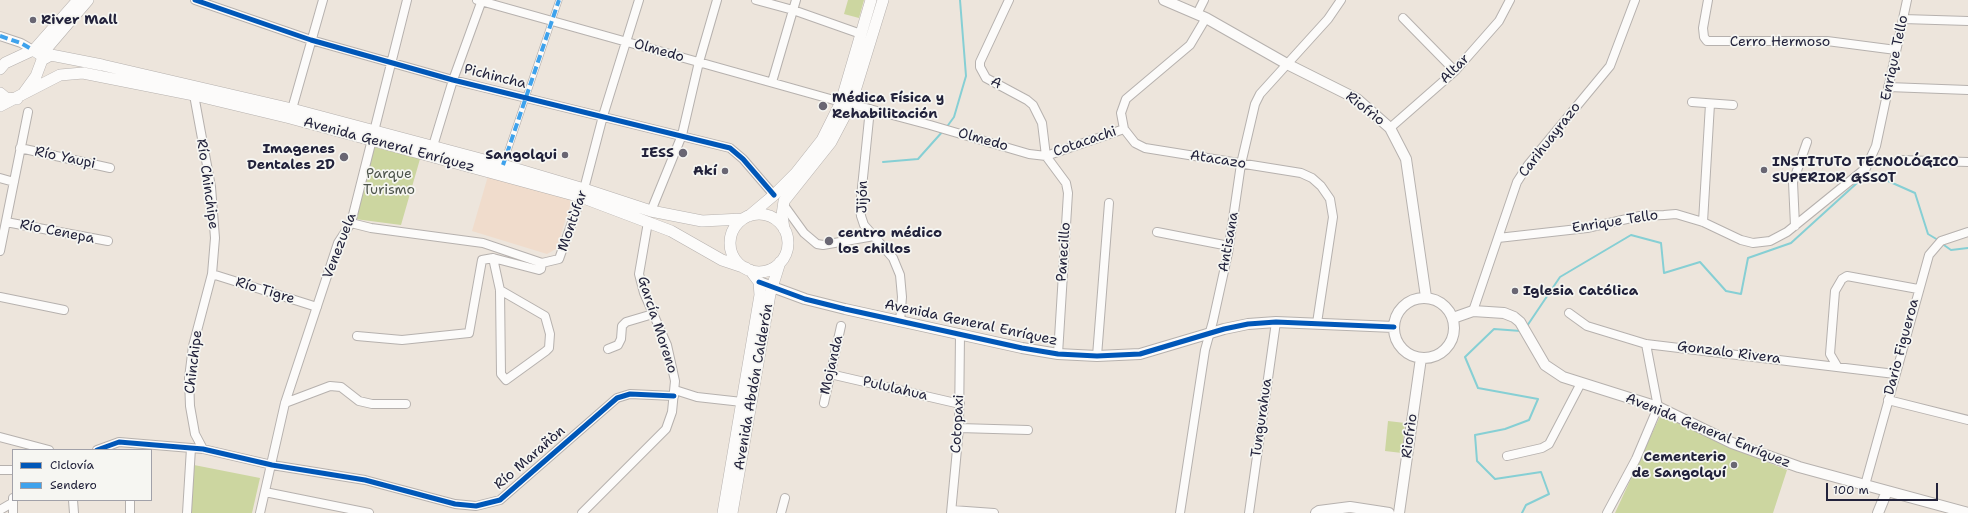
<!DOCTYPE html>
<html>
<head>
<meta charset="utf-8">
<style>
  body { margin:0 }
  #map { position:relative; width:1968px; height:513px; overflow:hidden; background:#ede5dc; font-family:"Shantell Sans",sans-serif }
  canvas { display:block }
  .legend { position:absolute; left:12px; top:449px; width:140px; height:52px; box-sizing:border-box; background:#f6f6f2; border:1px solid #a1a1a9; margin:0; padding:5px 7px; list-style:none; font-size:12px; color:#22223b }
  .legend li { display:flex; align-items:center; gap:8px; height:20px }
  .legend b { width:20px; border:1px solid #a1a1a9 }
  .scale { position:absolute; left:1826px; top:483px; width:112px; height:18px; box-sizing:border-box; border:2px solid #22223b; border-top:0; padding-left:5px; font-size:12px; line-height:14px; white-space:nowrap; color:#22223b; -webkit-text-stroke:3px #f6f6f2; paint-order:stroke }
</style>
</head>
<body>
<div id="map">
<canvas width="1968" height="513"></canvas>
<ul class="legend">
<li><b style="height:5px;background:#0057b8"></b>Ciclovía</li>
<li><b style="height:5px;background:#3ea2ec"></b>Sendero</li>
</ul>
<div class="scale">100 m</div>
</div>
<script>
const ctx = document.querySelector('canvas').getContext('2d');
ctx.lineJoin = 'round';
function fillPath(path, color) { ctx.fillStyle = color; ctx.fill(path, 'evenodd'); }
const shape = rows => new Path2D(rows.map(r => 'M' + r).join(''));
function trace(path, color, width, dash) { ctx.strokeStyle = color; ctx.lineWidth = width; ctx.lineCap = dash ? 'butt' : 'round'; ctx.setLineDash(dash || []); ctx.stroke(path); }
function drawText(font, color, halo, rows, align = 'center') {
  ctx.font = font + ' "Shantell Sans",sans-serif'; ctx.lineWidth = 3.5; ctx.setLineDash([]); ctx.textBaseline = 'middle'; ctx.strokeStyle = halo; ctx.fillStyle = color; for (const [text, x, y, turn = 0] of rows) {
    ctx.save(); ctx.translate(x, y); ctx.rotate((+turn || 0) * Math.PI / 180); ctx.textAlign = isNaN(turn) ? turn : align; if (halo) ctx.strokeText(text, 0, 0); ctx.fillText(text, 0, 0); ctx.restore();
  }
}
fillPath(shape([
  [488,176,569,199,571,203,556,249,547,254,472,231]
]), '#f0dccc');
fillPath(shape([
  [848,0,864,0,859,18,844,14],
  [374,147,420,159,401,225,355,219],
  [1661,414,1720,443,1787,470,1773,513,1615,513],
  [1388,421,1405,423,1402,453,1385,451],
  [194,465,260,478,252,513,191,513]
]), '#ccd6a0');
trace(shape([
  [946,128,954,117,966,76,960,0],
  [883,162,918,159,943,131],
  [1941,243,1951,250,1968,248],
  [1527,326,1560,277,1631,235,1661,243,1664,273,1700,262,1726,291,1741,294,1748,258,1791,243,1857,183,1879,177,1915,193,1928,234,1938,240],
  [1521,331,1494,329,1465,357,1478,388,1538,399,1529,420,1505,429,1475,435,1477,461,1495,479,1541,472,1549,494,1526,505,1522,513]
]), '#86cfd4', 2);
const pedestrian = shape([
  [503,165,559,0]
]);
const minor = shape([
  [195,0,311,40,453,80,730,148,743,159,774,195],
  [477,0,841,102],
  [756,0,793,10,861,34],
  [1009,0,980,62,980,67,986,78,1027,100,1033,105,1042,123,1046,156],
  [1708,0,1703,28,1704,37,1707,41,1827,41,1896,50],
  [1197,14,1204,0],
  [1206,18,1190,45,1126,99,1121,113,1124,129,1135,143,1145,148,1301,173,1312,178,1321,186,1330,199,1333,217,1317,323],
  [1403,18,1455,71],
  [1903,19,1968,21],
  [0,36,21,43,33,50],
  [772,82,796,0],
  [1888,87,1968,90],
  [194,95,211,187,215,238,212,274,193,346,189,378,190,406,195,434,203,449],
  [1692,102,1733,105],
  [851,104,930,125,1029,154,1046,156,1124,129],
  [292,109,323,0],
  [870,109,860,207,861,216,864,225,893,258,900,275,902,297,900,322],
  [1390,128,1455,71,1499,21,1510,0],
  [433,146,453,80,482,0],
  [20,148,110,168],
  [1046,156,1066,183,1068,193,1058,354],
  [1899,160,1968,162],
  [0,178,14,182],
  [783,204,804,233,817,244,823,245,874,236],
  [651,211,682,135,699,62,717,0],
  [6,222,108,241],
  [1703,222,1710,104],
  [351,223,371,228,483,243,542,263,559,259,584,189,603,116,639,0],
  [1795,226,1793,182,1807,142],
  [1157,232,1229,246],
  [1498,238,1587,228,1640,216,1664,215,1676,214,1703,222,1741,240,1753,243,1770,241,1787,232,1866,168,1876,146,1907,0],
  [0,251,28,112],
  [212,274,317,307],
  [500,290,545,316,550,334,549,348,546,351,506,380,501,374,500,290],
  [500,290,493,258,539,270,541,269,542,263],
  [0,297,64,310],
  [1473,311,1517,182,1528,165,1610,66,1635,0],
  [1569,313,1587,326,1646,344,1895,374],
  [357,336,402,340,469,333,482,260,493,258],
  [608,349,618,345,621,339,622,326,626,322,653,314],
  [1097,356,1109,203],
  [1837,366,1830,354,1835,291,1842,279,1847,276,1918,289],
  [830,374,960,404],
  [675,390,697,397,742,402],
  [1888,400,1968,420],
  [285,403,330,386,341,387,359,401,372,404,406,404],
  [824,403,841,326],
  [959,428,1028,430],
  [0,437,49,450],
  [97,450,119,442,203,449,272,465,365,480,455,504,476,506,500,500,617,398,630,394,674,396],
  [1507,456,1542,448,1549,444,1581,383],
  [0,470,13,470],
  [1865,485,1929,255,1941,241,1968,232],
  [265,492,369,513],
  [73,500,74,513],
  [0,510,12,503],
  [952,510,994,513],
  [13,513,13,498],
  [130,513,130,500],
  [187,513,191,448],
  [260,513,285,403,338,243,351,223,407,0],
  [582,513,666,429,672,412,675,381,667,345,644,293,639,274,648,222],
  [781,513,785,498],
  [951,513,959,428,960,334],
  [1180,513,1205,350,1213,321,1228,253,1241,164,1255,104,1260,94,1328,19,1341,0],
  [1249,513,1276,322],
  [1607,513,1636,459,1658,407,1646,344]
]);
const tertiary = shape([
  [1164,0,1206,18,1287,64,1357,99,1390,128,1406,159,1426,297],
  [759,282,805,299,845,309,1022,348,1058,354,1097,356,1140,354,1224,329,1248,324,1276,322,1394,327],
  '1394 328a30 30 0 1 1 60 0a30 30 0 1 1-60 0Z',
  [1453,318,1473,311,1504,313,1514,317,1520,322,1545,365,1563,377,1658,407,1732,443,1799,467,1968,513],
  [1316,513,1319,511,1350,507,1389,513],
  [1399,513,1421,358],
  [1878,513,1887,491]
]);
const secondary = shape([
  [34,50,78,0],
  [41,55,88,0],
  [42,60,51,55,102,65,292,109,503,165,584,189,651,211,702,221,742,219],
  [0,69,5,63,33,50,41,55,42,60,36,76,23,94,0,106],
  [0,93,6,98,17,99],
  [23,94,60,75,83,73,194,95,290,118,581,197,671,231,722,260,746,268],
  '730 243a29 29 0 1 1 58 0a29 29 0 1 1-58 0Z',
  [749,216,774,195,796,173,822,140,841,102,871,0],
  [784,229,782,215,784,201,831,142,851,104,883,0],
  [723,513,760,295,759,282,750,270],
  [732,513,770,294,780,262]
]);
trace(pedestrian, '#b6b1ae', 7);
trace(minor, '#b6b1ae', 10);
trace(tertiary, '#b6b1ae', 12);
trace(secondary, '#b6b1ae', 12);
trace(pedestrian, '#fcfbfa', 5.5);
trace(minor, '#fcfbfa', 8);
trace(tertiary, '#fcfbfa', 10);
trace(secondary, '#fcfbfa', 11);
trace(shape([
  [0,36,21,43,33,50],
  [503,165,559,0]
]), '#3ea2ec', 4, [8, 4]);
trace(shape([
  [195,0,311,40,453,80,730,148,743,159,774,195],
  [759,282,805,299,845,309,1022,348,1058,354,1097,356,1140,354,1224,329,1248,324,1276,322,1394,327],
  [97,450,119,442,203,449,272,465,365,480,455,504,476,506,500,500,617,398,630,394,674,396]
]), '#0057b8', 5);
for (const [x, y, r, color] of [
  [33,20,4,"#696673"],
  [823,106,5,"#696673"],
  [683,153,5,"#696673"],
  [565,155,4,"#696673"],
  [344,157,5,"#696673"],
  [1764,170,4,"#696673"],
  [725,171,4,"#696673"],
  [829,241,5,"#696673"],
  [1515,291,4,"#696673"],
  [1734,465,4,"#696673"]
]) { const dot = new Path2D(); dot.arc(x, y, r, 0, 2 * Math.PI); ctx.fillStyle = color; ctx.fill(dot); trace(dot, '#f6f6f2', 1.5); }
drawText('bold 14px', '#22223b', '#f6f6f2', [
  ["River Mall",41,20],
  ["Médica Física y",832,98],
  ["Rehabilitación",832,114],
  ["Imagenes",335,149,"right"],
  ["Dentales 2D",335,165,"right"],
  ["IESS",674,153,"right"],
  ["Sangolqui",557,155,"right"],
  ["INSTITUTO TECNOLÓGICO",1772,162],
  ["SUPERIOR GSSOT",1772,178],
  ["Akí",717,171,"right"],
  ["centro médico",838,233],
  ["los chillos",838,249],
  ["Iglesia Católica",1523,291],
  ["Cementerio",1726,457,"right"],
  ["de Sangolquí",1726,473,"right"]
], 'left');
drawText('14px', '#22223b', '#f6f6f2', [
  ["Cerro Hermoso",1780,42],
  ["Olmedo",659,51,16],
  ["Enrique Tello",1895,58,-78],
  ["Altar",1455,69,-45],
  ["Pichincha",495,77,14],
  ["A",996,83,30],
  ["Riofrìo",1365,109,38],
  ["Olmedo",983,140,16],
  ["Carihuayrazo",1550,140,-52],
  ["Cotacachi",1085,142,-19],
  ["Avenida General Enríquez",389,145,15],
  ["Río Yaupi",65,158,12],
  ["Atacazo",1218,160,9],
  ["Río Chinchipe",207,184,82],
  ["Jijón",863,197,-89],
  ["Montùfar",573,221,-71],
  ["Enrique Tello",1615,222,-9],
  ["Río Cenepa",57,232,11],
  ["Antisana",1229,242,-80],
  ["Venezuela",340,246,-69],
  ["Panecillo",1064,252,-86],
  ["Río Tigre",265,291,17],
  ["Avenida General Enríquez",971,323,12],
  ["García Moreno",657,325,72],
  ["Dario Figueroa",1902,347,-75],
  ["Gonzalo Rivera",1729,353,7],
  ["Chinchipe",194,362,-83],
  ["Mojanda",832,365,-77],
  ["Avenida Abdón Calderón",754,387,-80],
  ["Pululahua",895,389,13],
  ["Tungurahua",1262,418,-82],
  ["Cotopaxi",958,424,-87],
  ["Avenida General Enríquez",1708,431,22],
  ["Riofrìo",1410,436,-82],
  ["Río Marañòn",530,458,-41]
]);
drawText('14px', '#4d544b', '#f6f6f2', [
  ["Parque",389,174],
  ["Turismo",389,190]
]);
</script>
</body>
</html>
